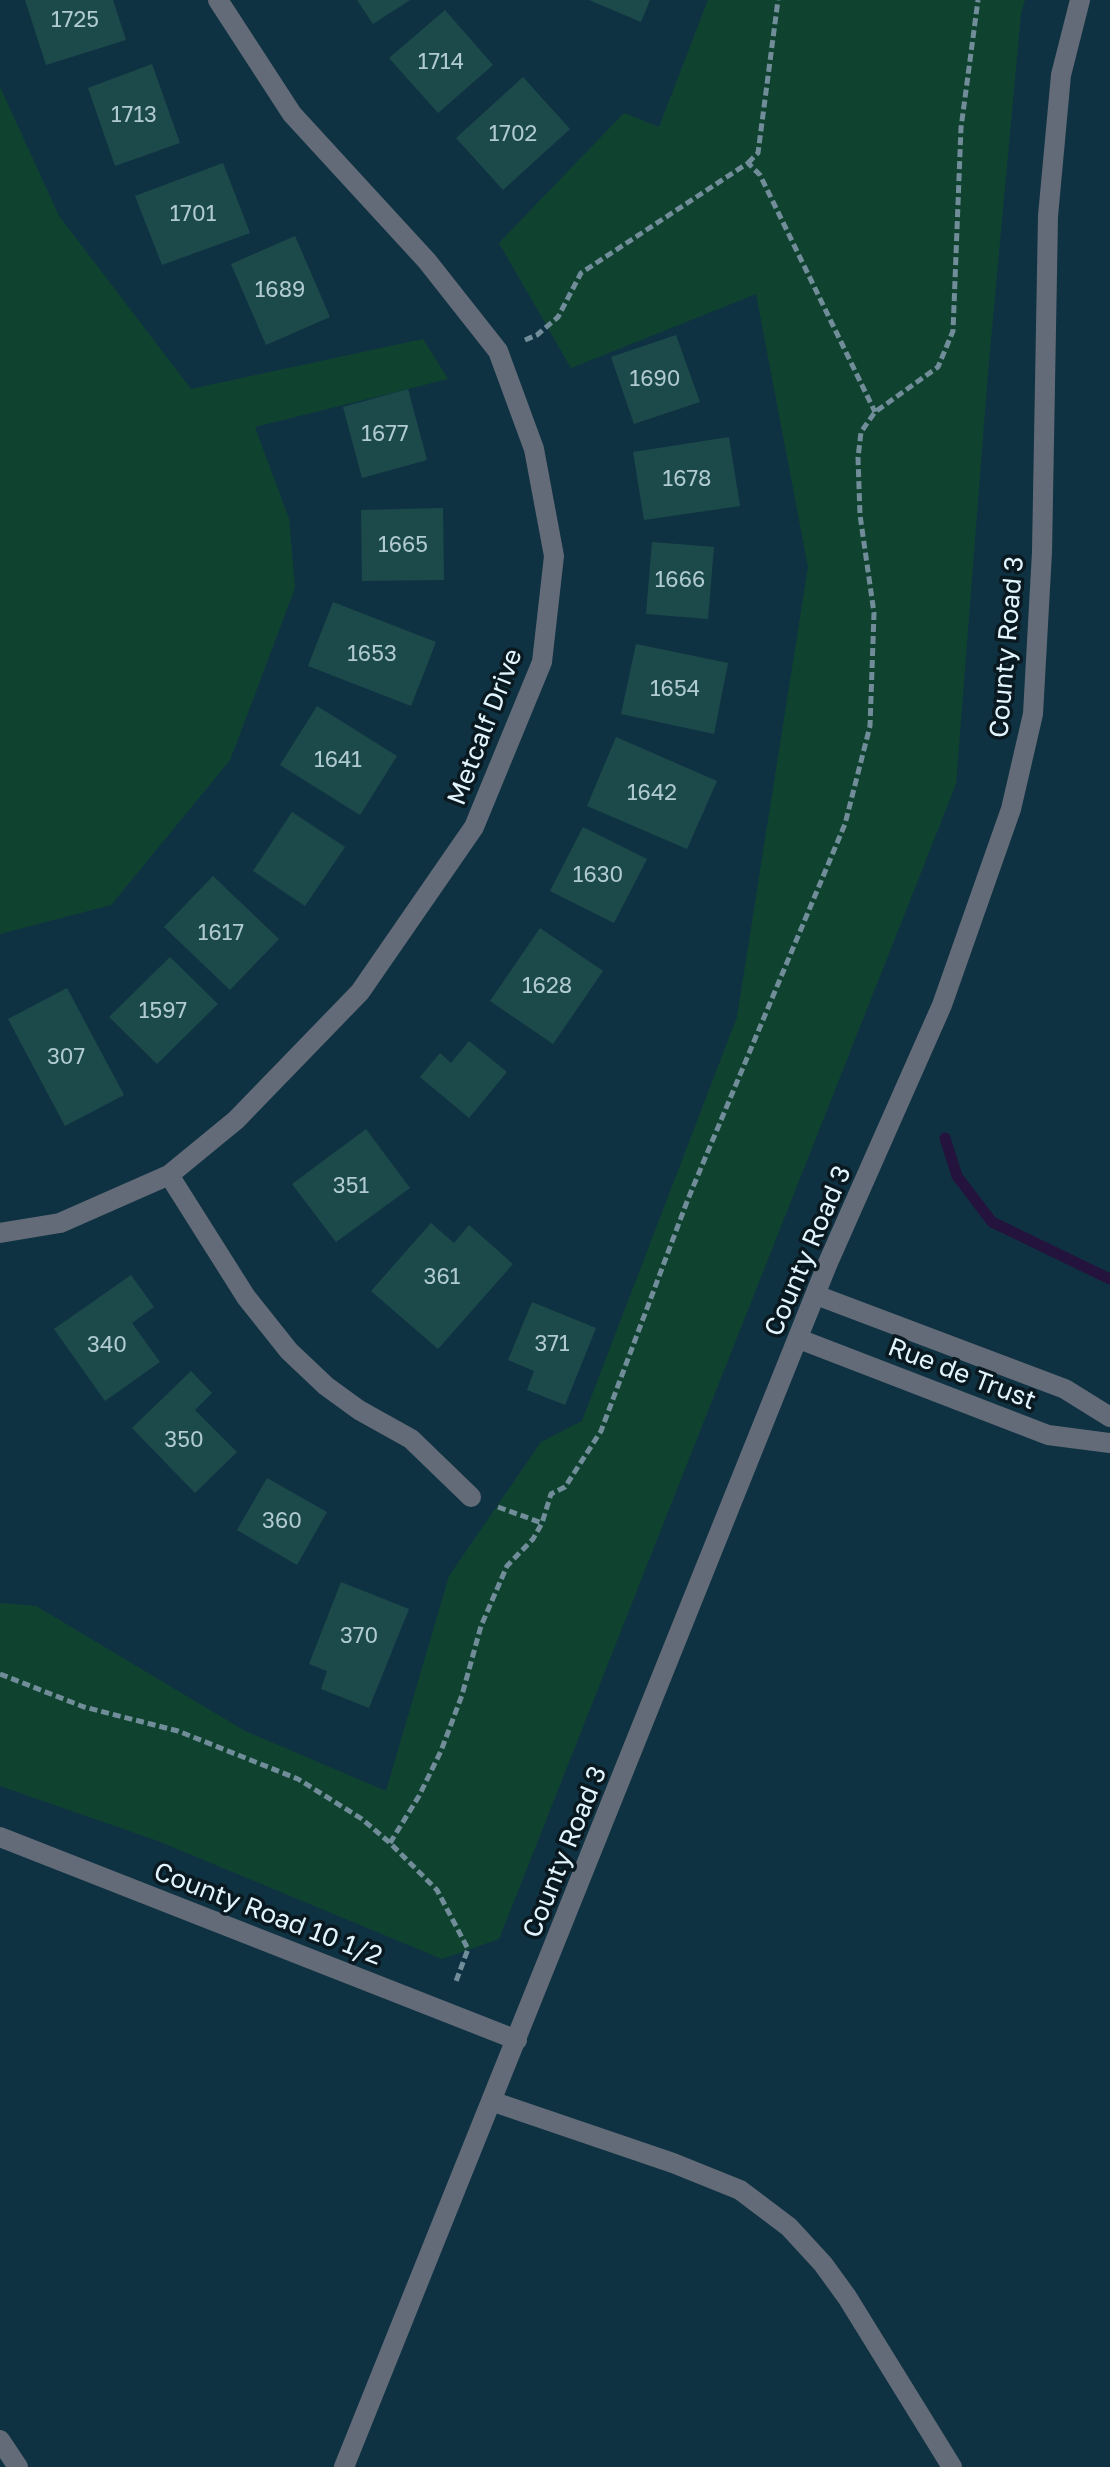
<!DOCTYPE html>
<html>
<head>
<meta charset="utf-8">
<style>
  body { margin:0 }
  canvas { display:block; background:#0f3242 }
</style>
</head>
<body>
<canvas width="1110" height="2467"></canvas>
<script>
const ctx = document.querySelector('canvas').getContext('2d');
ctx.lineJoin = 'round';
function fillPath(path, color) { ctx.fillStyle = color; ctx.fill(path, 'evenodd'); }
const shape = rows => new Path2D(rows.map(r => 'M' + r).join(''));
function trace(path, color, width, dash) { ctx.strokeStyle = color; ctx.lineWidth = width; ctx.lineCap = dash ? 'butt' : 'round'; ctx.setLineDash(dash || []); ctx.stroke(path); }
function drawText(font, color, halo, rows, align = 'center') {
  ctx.font = font + ' "Golos Text",sans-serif'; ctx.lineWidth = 7; ctx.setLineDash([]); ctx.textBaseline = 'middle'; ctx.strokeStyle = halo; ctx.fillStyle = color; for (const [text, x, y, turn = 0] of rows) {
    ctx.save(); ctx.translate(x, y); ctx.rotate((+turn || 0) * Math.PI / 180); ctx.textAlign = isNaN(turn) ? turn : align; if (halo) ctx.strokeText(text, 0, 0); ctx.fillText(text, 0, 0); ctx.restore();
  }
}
fillPath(shape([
  [708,0,1025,0,1021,13,988,372,956,784,499,1939,442,1959,158,1841,0,1786,0,1603,36,1606,245,1731,386,1791,449,1576,541,1442,582,1421,737,1017,808,567,756,294,571,368,499,243,624,113,659,127],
  [0,87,59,216,191,389,423,339,448,379,255,427,289,519,295,588,230,760,111,905,0,934]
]), '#0f432f');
trace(shape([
  [945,1138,957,1176,992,1222,1110,1279]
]), '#24133c', 11);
fillPath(shape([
  [25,0,113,0,126,40,46,65],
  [357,0,410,0,373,24],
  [589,0,650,0,641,22],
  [445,10,493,65,438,113,389,58],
  [152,64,180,143,115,166,88,88],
  [523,77,570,129,503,190,456,138],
  [223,163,250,233,162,265,135,196],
  [295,236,330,317,266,345,231,264],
  [676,335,700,402,634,424,611,357],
  [408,389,427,460,362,478,343,407],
  [729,437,740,506,644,520,633,452],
  [443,508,444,580,362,581,361,510],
  [652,542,714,547,708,619,646,614],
  [333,602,436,642,411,706,308,666],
  [636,644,728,663,714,734,621,714],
  [317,706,397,756,360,815,280,765],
  [616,737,717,781,687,849,587,806],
  [292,812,345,847,305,906,253,871],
  [583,827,647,859,614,923,550,891],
  [213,876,279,939,230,990,164,927],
  [540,928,603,971,553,1044,490,1001],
  [170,957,218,1004,157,1064,109,1017],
  [67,988,124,1095,65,1126,8,1019],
  [469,1041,507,1072,469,1118,420,1077,440,1053,451,1063],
  [366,1129,410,1188,336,1242,292,1184],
  [431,1223,454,1243,469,1225,513,1264,438,1349,371,1291],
  [131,1275,154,1307,132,1323,160,1362,105,1401,54,1329],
  [532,1302,596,1328,565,1405,527,1390,534,1371,508,1360],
  [191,1371,212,1393,195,1410,237,1452,195,1493,132,1428],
  [267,1478,327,1512,297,1565,237,1530],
  [341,1582,409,1609,369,1708,321,1689,327,1671,309,1664]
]), '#1c494a');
trace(shape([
  [748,163,758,153,778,0],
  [525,340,537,335,558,317,581,273,748,163,760,175,875,412],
  [498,1507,542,1523],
  [0,1674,84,1707,178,1731,298,1779,362,1819,390,1843,437,1890,468,1949,455,1984],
  [390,1843,419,1796,441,1751,462,1695,481,1626,507,1566,533,1539,542,1523,551,1494,565,1487,601,1431,688,1199,845,824,870,726,874,613,860,515,858,458,861,432,875,412,938,367,953,331,961,128,978,0]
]), '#718d9a', 5, [8, 4]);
trace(shape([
  [169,1175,246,1297,289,1351,326,1386,359,1410,411,1439,471,1497],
  [0,1233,60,1223,169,1175,236,1120,360,992,474,827,542,662,554,556,534,449,498,351,427,261,292,114,218,0],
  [816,1295,1065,1389,1110,1417],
  [799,1339,1048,1435,1110,1443],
  [0,1837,517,2040],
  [491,2101,673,2163,740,2190,789,2227,823,2264,847,2297,952,2467],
  [0,2440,18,2467],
  [344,2467,827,1265,942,1005,1011,809,1033,714,1042,552,1048,216,1061,75,1080,0]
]), '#646b78', 20);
drawText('22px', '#b0cad2', null, [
  ["1725",75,20],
  ["1714",441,62],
  ["1713",134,115],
  ["1702",513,134],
  ["1701",193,214],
  ["1689",280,290],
  ["1690",655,379],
  ["1677",385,434],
  ["1678",687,479],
  ["1665",403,545],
  ["1666",680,580],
  ["1653",372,654],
  ["1654",675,689],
  ["1641",338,760],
  ["1642",652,793],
  ["1630",598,875],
  ["1617",221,933],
  ["1628",547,986],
  ["1597",163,1011],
  ["307",66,1057],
  ["351",351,1186],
  ["361",442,1277],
  ["371",552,1344],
  ["340",107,1345],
  ["350",184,1440],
  ["360",282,1521],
  ["370",359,1636]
]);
drawText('26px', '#e2f5ff', '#0a1820', [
  ["County Road 3",1007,647,-85],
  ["Metcalf Drive",485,727,-69],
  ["County Road 3",808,1251,-67],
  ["Rue de Trust",962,1374,21],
  ["County Road 3",565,1852,-68],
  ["County Road 10 1/2",268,1914,21]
]);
</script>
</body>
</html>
